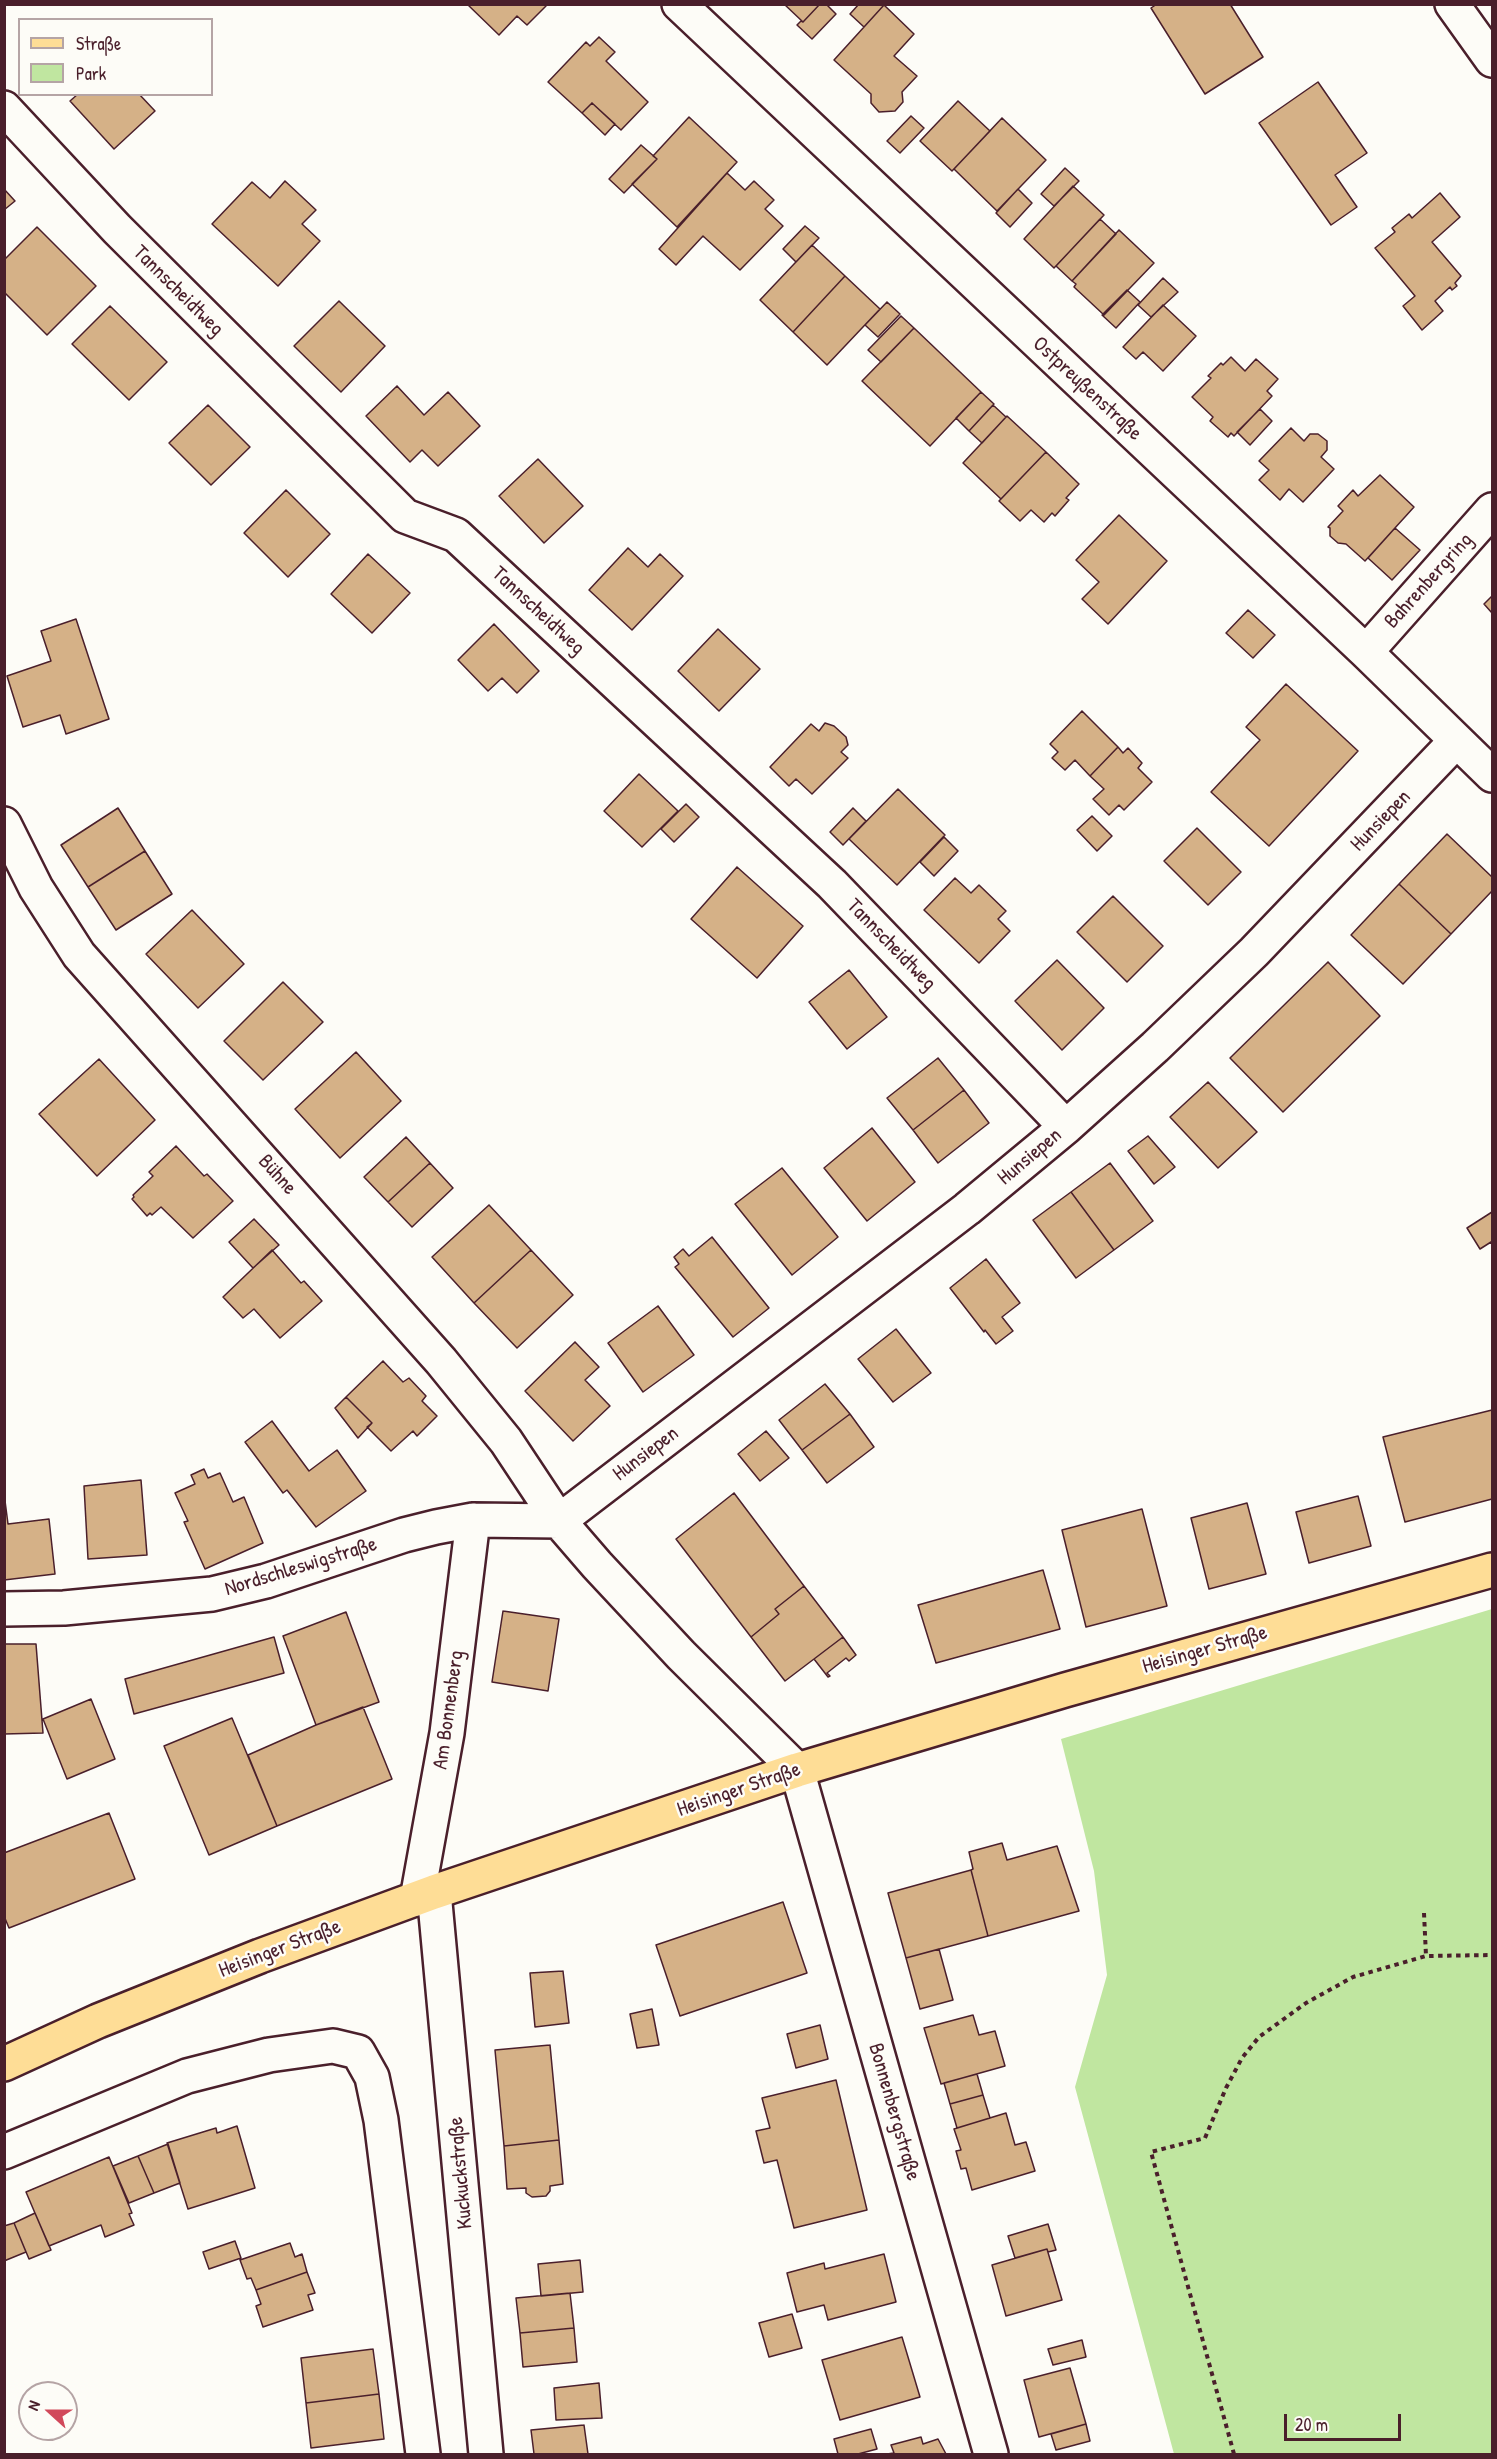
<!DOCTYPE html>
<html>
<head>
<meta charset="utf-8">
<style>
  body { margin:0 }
  #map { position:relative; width:1497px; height:2459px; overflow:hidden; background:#fdfcf7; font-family:"Patrick Hand",sans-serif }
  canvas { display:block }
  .frame { position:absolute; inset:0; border:6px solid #4a1f2b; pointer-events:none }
  .legend { position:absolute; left:18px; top:18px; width:195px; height:78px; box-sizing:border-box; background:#fdfcf7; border:2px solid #b5a4a5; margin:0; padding:8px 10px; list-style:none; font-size:18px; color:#4a1f2b }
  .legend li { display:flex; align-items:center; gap:12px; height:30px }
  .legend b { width:30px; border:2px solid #b5a4a5 }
  .north { position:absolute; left:18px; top:2381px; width:60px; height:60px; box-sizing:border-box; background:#fdfcf7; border:2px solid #b5a4a5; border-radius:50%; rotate:291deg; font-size:16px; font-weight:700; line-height:24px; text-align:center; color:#4a1f2b }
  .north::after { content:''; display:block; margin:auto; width:21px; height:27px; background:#d1495b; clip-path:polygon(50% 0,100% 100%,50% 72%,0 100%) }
  .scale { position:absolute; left:1284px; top:2414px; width:117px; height:27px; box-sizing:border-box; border:3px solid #4a1f2b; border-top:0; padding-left:8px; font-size:18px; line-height:21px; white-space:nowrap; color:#4a1f2b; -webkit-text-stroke:4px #fdfcf7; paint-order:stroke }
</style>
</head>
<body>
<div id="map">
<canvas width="1497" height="2459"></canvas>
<div class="frame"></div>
<ul class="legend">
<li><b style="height:8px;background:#fedd96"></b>Straße</li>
<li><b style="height:16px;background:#c0e6a0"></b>Park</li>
</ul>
<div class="north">N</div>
<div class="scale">20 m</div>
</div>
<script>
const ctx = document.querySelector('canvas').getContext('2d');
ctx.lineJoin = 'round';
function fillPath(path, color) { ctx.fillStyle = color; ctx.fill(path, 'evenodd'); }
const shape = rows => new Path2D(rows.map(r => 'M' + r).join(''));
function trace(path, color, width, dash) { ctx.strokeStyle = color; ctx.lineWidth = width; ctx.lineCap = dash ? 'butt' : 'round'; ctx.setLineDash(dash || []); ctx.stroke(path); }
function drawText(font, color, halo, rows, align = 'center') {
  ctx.font = font + ' "Patrick Hand",sans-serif'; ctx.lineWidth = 5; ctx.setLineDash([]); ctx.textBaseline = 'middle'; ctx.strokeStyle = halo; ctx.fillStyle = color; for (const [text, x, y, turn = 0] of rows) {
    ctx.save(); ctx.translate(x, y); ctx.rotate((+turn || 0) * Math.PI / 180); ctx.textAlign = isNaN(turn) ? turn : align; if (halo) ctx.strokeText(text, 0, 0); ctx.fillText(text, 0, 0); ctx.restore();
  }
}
fillPath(shape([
  [1492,1609,1492,2454,1174,2454,1075,2087,1107,1975,1094,1871,1061,1739]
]), '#c0e6a0');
const building = shape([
  [467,4,545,4,546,6,527,25,517,16,499,35,467,4],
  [784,4,820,4,803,22,784,4],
  [820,4,826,4,836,14,812,39,797,25,801,21,803,22,820,4],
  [859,4,882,4,884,5,864,27,850,14,859,4],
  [1157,4,1230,4,1263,57,1205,94,1151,8,1157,4],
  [884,5,914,34,894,56,917,76,902,92,903,102,895,111,879,112,871,103,871,94,834,60,884,5],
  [599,37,615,52,606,61,648,102,621,130,592,103,582,113,548,82,586,42,590,46,599,37],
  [1318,82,1367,153,1335,175,1357,207,1331,225,1259,123,1318,82],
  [78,94,139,94,155,111,114,149,70,101,78,94],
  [958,101,990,131,952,171,920,141,958,101],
  [592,103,615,124,605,135,582,113,592,103],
  [911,116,924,128,900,153,887,141,911,116],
  [689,117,737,162,677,227,632,184,657,159,653,156,689,117],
  [1002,118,1046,160,997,211,954,169,1002,118],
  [641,145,657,159,624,193,609,179,641,145],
  [1065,168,1079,181,1054,206,1041,194,1065,168],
  [727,173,745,190,754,181,774,200,765,209,783,226,740,270,703,236,676,265,659,249,727,173],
  [285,181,316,210,302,224,320,241,278,286,212,224,252,182,270,198,285,181],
  [1073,186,1104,215,1054,268,1024,239,1073,186],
  [4,189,15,201,4,210,4,189],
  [1018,189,1032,203,1010,227,996,213,1018,189],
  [1440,193,1460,217,1432,242,1461,276,1455,283,1457,286,1452,290,1450,287,1435,301,1443,311,1422,330,1403,306,1415,296,1375,248,1395,232,1392,228,1409,214,1412,218,1440,193],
  [1100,219,1116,234,1072,281,1056,266,1100,219],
  [805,226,819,238,796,262,783,249,805,226],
  [37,227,96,286,47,335,4,292,4,260,37,227],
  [1119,230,1154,263,1104,315,1074,287,1076,284,1072,281,1119,230],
  [812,245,845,276,793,332,760,300,812,245],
  [845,276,880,309,827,365,793,332,845,276],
  [1163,278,1178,292,1151,317,1138,305,1163,278],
  [1127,290,1140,302,1116,328,1102,315,1127,290],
  [339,301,385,346,341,392,294,346,339,301],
  [887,302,900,314,878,337,865,325,887,302],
  [1163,305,1196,336,1163,371,1143,352,1136,359,1123,347,1163,305],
  [110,306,167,362,129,400,72,344,110,306],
  [901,316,914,328,881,362,868,350,901,316],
  [914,328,981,392,930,446,862,381,914,328],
  [1231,357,1245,371,1256,359,1278,379,1267,391,1272,396,1234,436,1231,433,1228,437,1210,421,1213,417,1192,397,1211,378,1208,376,1221,363,1223,365,1231,357],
  [397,386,424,415,448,392,480,426,438,466,422,450,410,462,366,416,397,386],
  [981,392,994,404,969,431,956,418,981,392],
  [208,405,250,447,211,485,169,443,208,405],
  [993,405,1006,417,982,443,969,431,993,405],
  [1260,409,1272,421,1250,445,1237,432,1260,409],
  [1007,416,1046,452,1001,499,963,463,1007,416],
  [1291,428,1304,441,1310,434,1318,434,1327,441,1327,450,1321,457,1334,469,1303,502,1289,489,1280,500,1259,480,1269,470,1259,461,1291,428],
  [1046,452,1079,484,1066,498,1069,500,1055,516,1052,513,1044,522,1031,510,1020,521,999,501,1046,452],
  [538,459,583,506,544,543,499,496,538,459],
  [1380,475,1414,507,1365,561,1346,544,1338,543,1330,536,1330,528,1328,527,1343,511,1338,506,1353,490,1358,496,1380,475],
  [286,490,330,534,288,577,244,533,286,490],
  [1119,515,1167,561,1108,624,1082,599,1099,582,1076,560,1119,515],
  [1395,528,1420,550,1392,580,1368,558,1395,528],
  [628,548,648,567,660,554,683,576,632,630,589,590,628,548],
  [368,554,410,593,372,633,331,594,368,554],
  [1492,596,1492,613,1484,604,1492,596],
  [1248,610,1275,635,1253,658,1226,633,1248,610],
  [76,619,109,719,66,734,60,715,23,727,7,676,51,661,41,631,76,619],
  [494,624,539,671,517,693,502,678,488,691,458,660,494,624],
  [718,629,760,669,719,711,678,671,718,629],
  [1286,684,1358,751,1269,846,1211,792,1260,740,1246,727,1286,684],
  [1082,711,1118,747,1090,776,1075,760,1065,770,1052,758,1058,752,1050,744,1082,711],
  [825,723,834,726,846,737,848,745,841,752,848,758,812,794,796,779,789,786,770,767,811,724,819,731,825,723],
  [1118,747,1123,753,1128,748,1142,763,1138,768,1152,782,1124,810,1119,805,1109,815,1093,799,1104,789,1090,776,1118,747],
  [639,774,678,811,642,847,604,811,639,774],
  [898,789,945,835,897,885,849,839,898,789],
  [686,804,699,817,674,842,661,829,686,804],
  [118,808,145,851,88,887,61,845,118,808],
  [853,808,866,821,843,845,830,832,853,808],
  [1092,816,1112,836,1097,851,1077,830,1092,816],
  [1197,828,1241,872,1208,905,1164,861,1197,828],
  [1447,834,1492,877,1492,891,1451,934,1399,884,1447,834],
  [944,837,958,851,934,876,920,862,944,837],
  [145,851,172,894,116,930,88,887,145,851],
  [737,867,803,926,757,978,691,919,737,867],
  [955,878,971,893,979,885,1006,911,998,919,1010,931,979,963,924,910,955,878],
  [1399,884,1451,934,1403,984,1351,935,1399,884],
  [1113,896,1163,946,1127,982,1077,932,1113,896],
  [192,910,244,964,198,1008,146,954,192,910],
  [1057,960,1104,1008,1062,1050,1015,1001,1057,960],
  [1328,962,1380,1016,1283,1112,1230,1058,1328,962],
  [849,970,887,1017,847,1049,809,1002,849,970],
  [283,982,323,1022,263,1080,224,1041,283,982],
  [356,1052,401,1101,340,1158,295,1109,356,1052],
  [938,1058,964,1090,913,1130,887,1098,938,1058],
  [99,1059,155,1120,97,1176,39,1114,99,1059],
  [1208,1082,1257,1132,1218,1168,1170,1117,1208,1082],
  [964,1090,989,1123,938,1163,913,1130,964,1090],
  [872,1128,915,1182,867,1221,824,1168,872,1128],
  [1148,1136,1175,1167,1154,1184,1128,1151,1148,1136],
  [406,1137,430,1163,388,1202,364,1177,406,1137],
  [176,1146,204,1176,207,1174,233,1201,193,1238,161,1207,152,1215,150,1213,147,1216,132,1199,134,1197,133,1195,153,1176,149,1172,176,1146],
  [430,1163,453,1188,412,1227,388,1202,430,1163],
  [1110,1163,1153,1221,1114,1250,1071,1192,1110,1163],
  [782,1168,838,1237,792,1275,735,1204,782,1168],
  [1071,1192,1114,1250,1076,1278,1033,1220,1071,1192],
  [489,1205,531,1250,474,1303,432,1257,489,1205],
  [1492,1212,1492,1245,1491,1242,1480,1249,1467,1228,1492,1212],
  [254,1219,279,1245,253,1268,229,1242,254,1219],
  [712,1237,769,1308,733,1337,675,1267,679,1264,674,1257,683,1249,689,1256,712,1237],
  [272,1250,301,1283,304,1281,322,1301,280,1338,254,1309,243,1318,223,1297,272,1250],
  [531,1250,573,1295,517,1348,474,1303,531,1250],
  [986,1259,1020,1303,1002,1317,1013,1331,996,1344,985,1330,984,1332,950,1288,986,1259],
  [658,1306,694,1355,643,1392,608,1343,658,1306],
  [896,1329,931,1373,893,1402,858,1359,896,1329],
  [575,1342,599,1367,585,1380,610,1406,573,1441,525,1391,575,1342],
  [383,1361,403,1382,409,1378,426,1396,422,1401,437,1416,417,1436,413,1431,391,1451,367,1427,372,1423,346,1397,383,1361],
  [825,1384,850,1414,802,1450,779,1420,825,1384],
  [346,1397,372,1423,358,1438,335,1408,346,1397],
  [1492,1410,1492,1499,1405,1522,1383,1437,1492,1410],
  [850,1414,874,1447,827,1483,802,1450,850,1414],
  [272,1421,309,1471,337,1450,366,1491,316,1527,287,1490,283,1493,245,1442,272,1421],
  [766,1431,789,1458,760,1481,738,1454,766,1431],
  [204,1469,208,1478,220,1473,233,1502,244,1497,263,1543,205,1569,184,1522,188,1521,175,1493,195,1484,191,1475,204,1469],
  [141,1480,147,1555,88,1559,84,1486,141,1480],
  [4,1493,8,1524,49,1519,55,1574,4,1580,4,1493],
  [734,1493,804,1586,775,1609,779,1614,751,1637,676,1539,734,1493],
  [1358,1496,1371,1546,1309,1563,1296,1512,1358,1496],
  [1247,1503,1266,1574,1209,1589,1191,1518,1247,1503],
  [1142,1509,1167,1606,1086,1627,1062,1530,1142,1509],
  [1043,1570,1060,1629,936,1663,918,1605,1043,1570],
  [804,1586,843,1637,785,1681,751,1637,779,1614,775,1609,804,1586],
  [503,1611,559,1619,548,1691,492,1682,503,1611],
  [346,1612,379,1702,316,1725,283,1636,346,1612],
  [274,1637,284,1673,134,1714,125,1679,274,1637],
  [843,1637,856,1655,849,1661,846,1658,827,1673,830,1676,828,1677,814,1659,843,1637],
  [5,1644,36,1644,43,1733,4,1734,5,1644],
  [91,1699,115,1759,67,1779,43,1719,91,1699],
  [363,1707,392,1779,277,1826,248,1755,316,1725,363,1707],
  [232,1718,277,1826,209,1855,164,1746,232,1718],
  [109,1813,135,1879,9,1928,4,1916,4,1853,109,1813],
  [1002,1843,1007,1860,1057,1846,1079,1911,988,1936,971,1870,973,1869,969,1852,1002,1843],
  [971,1870,988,1936,906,1958,888,1893,971,1870],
  [783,1902,807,1973,680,2016,656,1945,783,1902],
  [939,1949,953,2000,920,2009,906,1958,939,1949],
  [563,1971,569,2023,535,2027,530,1973,563,1971],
  [652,2009,659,2045,637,2048,630,2014,652,2009],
  [973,2015,979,2035,995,2031,1005,2066,941,2084,924,2028,973,2015],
  [820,2025,828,2059,796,2068,787,2034,820,2025],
  [550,2045,559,2140,504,2146,495,2050,550,2045],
  [977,2074,983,2095,950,2104,944,2083,977,2074],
  [836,2080,867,2210,794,2228,777,2160,764,2163,756,2131,770,2128,762,2098,836,2080],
  [983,2095,990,2118,957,2128,950,2104,983,2095],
  [1006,2113,1015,2145,1026,2142,1035,2171,972,2190,966,2168,961,2169,956,2151,961,2150,954,2129,1006,2113],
  [237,2126,255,2188,188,2209,167,2143,216,2128,217,2133,237,2126],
  [559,2140,563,2184,550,2186,550,2191,546,2196,532,2197,526,2193,526,2188,507,2189,504,2146,559,2140],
  [168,2144,180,2183,154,2193,138,2156,168,2144],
  [138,2156,154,2193,129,2203,113,2166,138,2156],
  [109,2157,132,2213,129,2214,134,2225,105,2237,101,2225,49,2246,26,2192,109,2157],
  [35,2213,51,2250,29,2259,14,2223,35,2213],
  [14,2223,26,2252,4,2261,4,2226,14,2223],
  [1048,2224,1056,2250,1048,2252,1047,2249,1015,2258,1008,2236,1048,2224],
  [235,2241,241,2258,209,2269,203,2252,235,2241],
  [290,2243,295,2257,302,2254,307,2272,256,2290,251,2278,247,2279,240,2260,290,2243],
  [1047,2249,1062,2300,1006,2316,992,2265,1047,2249],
  [884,2254,896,2302,828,2320,824,2305,797,2312,787,2273,824,2263,825,2269,884,2254],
  [580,2260,583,2292,541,2296,538,2264,580,2260],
  [307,2272,315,2293,308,2295,313,2310,263,2327,256,2306,261,2304,256,2290,307,2272],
  [570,2293,574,2328,520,2333,516,2298,570,2293],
  [792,2314,802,2348,769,2357,759,2323,792,2314],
  [574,2328,577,2362,523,2367,520,2333,574,2328],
  [902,2337,920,2397,840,2420,822,2360,902,2337],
  [1082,2340,1086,2357,1053,2365,1048,2349,1082,2340],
  [373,2349,379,2394,306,2403,301,2358,373,2349],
  [1070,2368,1086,2424,1039,2437,1024,2380,1070,2368],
  [599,2383,602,2418,556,2420,554,2388,599,2383],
  [379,2394,384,2439,311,2448,306,2403,379,2394],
  [1086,2424,1090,2441,1056,2450,1051,2434,1086,2424],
  [584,2425,588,2454,534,2454,531,2430,584,2425],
  [871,2429,877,2449,858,2454,838,2454,834,2439,871,2429],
  [921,2437,923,2444,938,2439,946,2454,887,2454,894,2453,891,2445,921,2437]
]);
fillPath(building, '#d5b187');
trace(building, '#4a1f2b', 1.5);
const minor = shape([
  [679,4,1366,652,1492,775],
  [1452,4,1492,60],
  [4,108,117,229,405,516,456,535,832,884,1066,1127],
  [1366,652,1492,510],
  [4,824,36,888,79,955,441,1361,506,1441,559,1521,597,1565,681,1655,797,1770,991,2454],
  [559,1521,967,1209,1066,1127,1155,1047,1254,952,1456,741],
  [4,1609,64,1608,212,1594,266,1581,404,1535,436,1527,473,1520,559,1521],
  [434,1892,486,2454],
  [417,1899,447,1733,473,1520],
  [4,2152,187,2076,269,2055,333,2046,358,2052,372,2077,381,2120,423,2454]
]);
const major = shape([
  [4,2064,98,2021,260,1956,434,1892,797,1770,1065,1690,1492,1570]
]);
trace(minor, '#4a1f2b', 38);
trace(major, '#4a1f2b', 38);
trace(shape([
  [1424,1913,1426,1956],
  [1234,2454,1151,2152,1205,2138,1226,2088,1242,2058,1259,2037,1306,2003,1353,1977,1426,1956,1492,1955]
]), '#4a1f2b', 4, [4.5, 4.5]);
trace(minor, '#fdfcf7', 33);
trace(major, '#fedd96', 33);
drawText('21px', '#4a1f2b', '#fdfcf7', [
  ["Tannscheidtweg",178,291,45],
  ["Ostpreußenstraße",1087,389,43],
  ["Bahrenbergring",1429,581,-48],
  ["Tannscheidtweg",538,611,43],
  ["Hunsiepen",1381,821,-46],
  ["Tannscheidtweg",891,945,46],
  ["Hunsiepen",1030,1157,-40],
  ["Bühne",277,1175,48],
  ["Hunsiepen",646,1454,-37],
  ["Nordschleswigstraße",301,1567,-17],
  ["Heisinger Straße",1205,1650,-16],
  ["Am Bonnenberg",449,1710,-82],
  ["Heisinger Straße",739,1790,-19],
  ["Heisinger Straße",280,1949,-21],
  ["Bonnenbergstraße",894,2112,74],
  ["Kuckuckstraße",461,2173,-95]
]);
</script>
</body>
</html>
